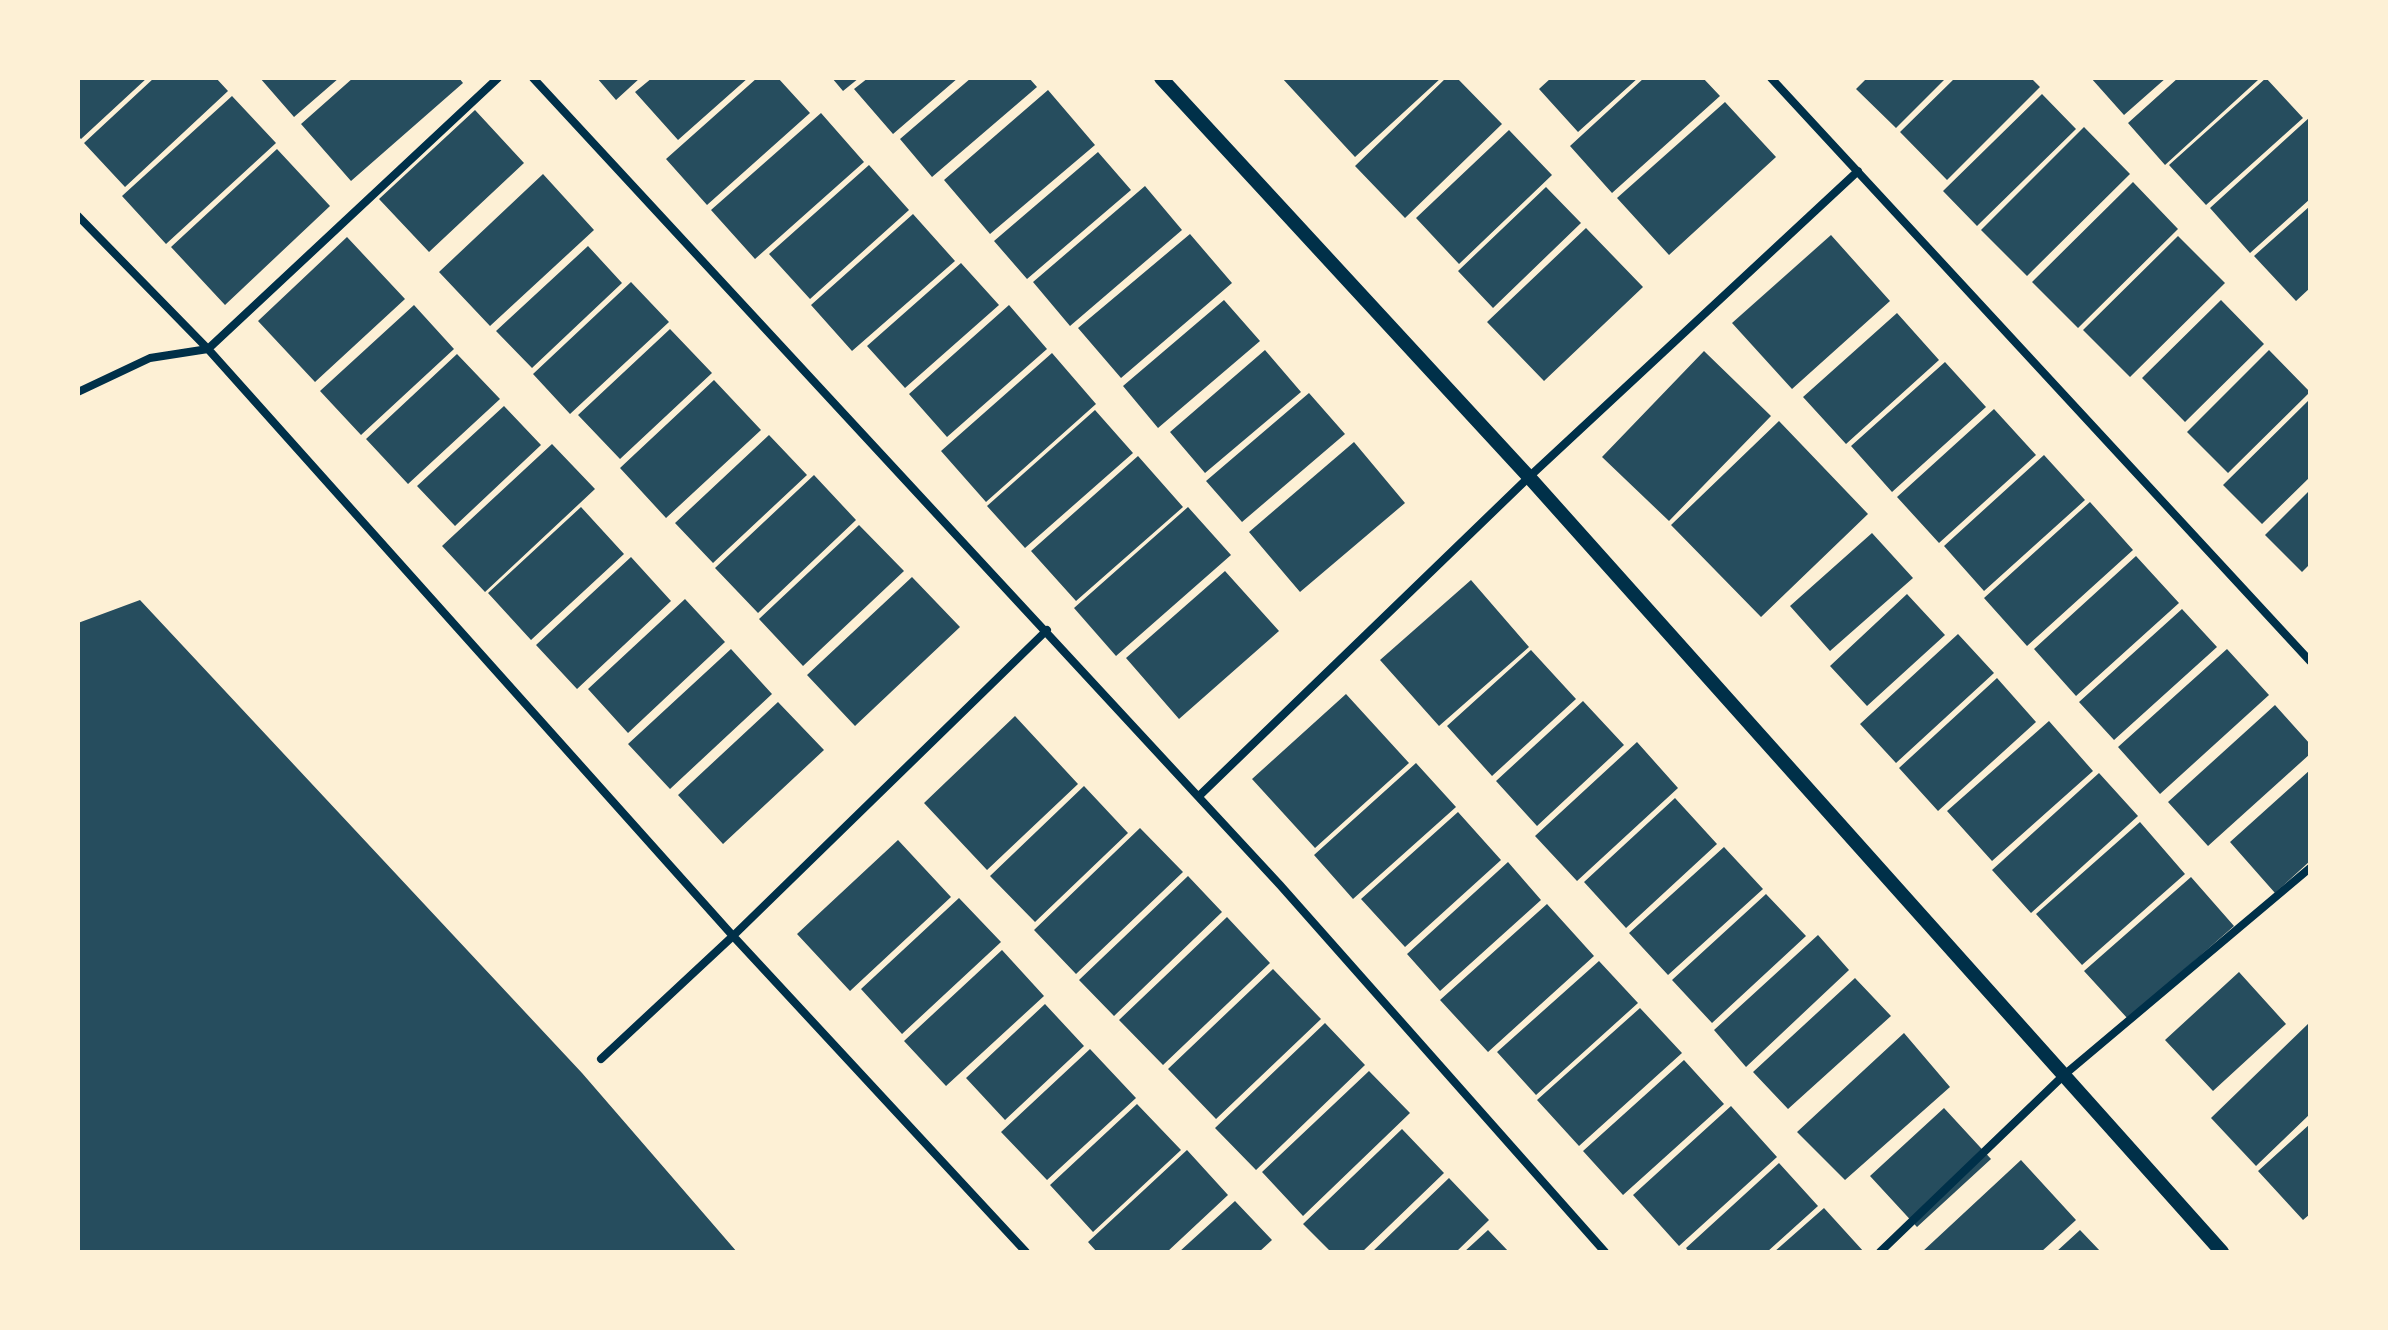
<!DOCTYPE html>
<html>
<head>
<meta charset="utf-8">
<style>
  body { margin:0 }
  #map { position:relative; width:2388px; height:1330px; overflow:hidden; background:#fdf0d5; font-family:Mulish,sans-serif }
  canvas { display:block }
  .frame { position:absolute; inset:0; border:80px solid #fdf0d5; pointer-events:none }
</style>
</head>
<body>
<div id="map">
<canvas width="2388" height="1330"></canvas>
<div class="frame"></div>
</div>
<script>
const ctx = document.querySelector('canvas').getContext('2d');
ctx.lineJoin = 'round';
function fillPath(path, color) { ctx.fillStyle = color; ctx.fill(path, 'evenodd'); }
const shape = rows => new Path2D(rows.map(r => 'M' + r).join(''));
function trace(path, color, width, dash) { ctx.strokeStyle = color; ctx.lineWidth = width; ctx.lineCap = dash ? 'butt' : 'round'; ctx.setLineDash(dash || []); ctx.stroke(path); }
fillPath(shape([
  [78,78,147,78,81,139,78,136],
  [154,78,216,78,228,91,125,187,84,143],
  [260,78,339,78,294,117],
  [353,78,459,78,463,83,351,181,301,124],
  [597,78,640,78,616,100],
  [652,78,748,78,678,140,635,92],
  [757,78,778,78,810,113,707,205,666,159],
  [832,78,859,78,843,91],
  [868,78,958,78,893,134,854,89],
  [971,78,1029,78,1037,87,932,177,900,139],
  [1282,78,1441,78,1355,157],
  [1446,78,1457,78,1502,124,1405,218,1355,166],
  [1551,78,1638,78,1578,132,1539,89],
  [1644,78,1703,78,1720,96,1612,193,1570,146],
  [1867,78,1946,78,1896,128,1856,89],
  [1955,78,2031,78,2040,87,1947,180,1900,132],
  [2091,78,2166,78,2124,115],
  [2178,78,2256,78,2258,80,2165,165,2128,123],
  [2266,78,2303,118,2206,205,2169,165],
  [1048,90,1095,145,990,234,944,180],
  [2042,94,2076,129,1977,226,1943,191],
  [232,96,276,143,166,244,122,196],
  [1725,102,1776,157,1669,255,1617,198],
  [475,110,524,163,429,252,379,199],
  [821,113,864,162,755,259,711,210],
  [2310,117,2310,199,2250,253,2210,208],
  [2084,127,2130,174,2027,276,1981,230],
  [1509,130,1552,175,1459,264,1416,218],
  [277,149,330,206,225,305,171,247],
  [1098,152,1131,190,1027,279,994,241],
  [869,165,909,210,810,299,769,254],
  [543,174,594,230,490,326,439,272],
  [2133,182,2178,229,2078,328,2032,282],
  [1145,186,1182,230,1070,326,1033,282],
  [1546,187,1581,223,1493,308,1458,271],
  [2310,206,2310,288,2296,301,2254,256],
  [913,214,955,261,852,351,811,305],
  [1586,228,1643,287,1544,381,1487,322],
  [1190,234,1232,283,1121,378,1078,328],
  [1831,235,1890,301,1792,389,1732,323],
  [2178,236,2225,283,2130,377,2083,330],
  [347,237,405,299,315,382,258,321],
  [588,246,622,283,532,368,496,331],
  [961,263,999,305,905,388,867,346],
  [631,282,669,322,570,414,533,374],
  [1224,300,1260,341,1158,428,1123,386],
  [2221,300,2264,344,2185,422,2142,378],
  [414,305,454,349,361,435,320,391],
  [1009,305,1047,349,947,437,909,394],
  [1897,313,1939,360,1846,444,1803,397],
  [670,329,712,373,620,459,578,415],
  [1265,350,1301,392,1205,473,1170,432],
  [2269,350,2310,392,2228,473,2187,432],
  [1704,351,1771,416,1669,521,1602,457],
  [1052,353,1096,404,986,502,941,451],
  [457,354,500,399,408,484,366,439],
  [1945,362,1986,407,1892,492,1851,446],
  [714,380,761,430,666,518,620,468],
  [1309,393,1345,434,1242,522,1206,481],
  [2310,399,2310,477,2262,524,2223,485],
  [504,406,541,445,455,526,417,486],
  [1994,409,2036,455,1939,543,1897,497],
  [1095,410,1133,453,1025,548,987,506],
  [1779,421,1868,514,1761,617,1671,525],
  [769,435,807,475,713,563,675,523],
  [1354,442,1405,503,1300,592,1249,532],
  [552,444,595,489,485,592,442,546],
  [2044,455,2085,500,1984,591,1944,546],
  [1138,456,1183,507,1076,601,1031,551],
  [814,475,856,520,758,613,715,568],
  [2310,490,2310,564,2302,572,2265,535],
  [2090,502,2133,550,2027,646,1984,598],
  [581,507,624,554,531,640,488,593],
  [1188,507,1231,555,1116,656,1074,608],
  [859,525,904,571,803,666,759,619],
  [1872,533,1913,578,1830,651,1790,606],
  [2136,556,2179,603,2076,696,2034,649],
  [631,557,671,601,577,689,536,645],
  [1225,571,1279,631,1179,719,1126,658],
  [912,577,960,627,855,726,807,675],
  [1471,580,1529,647,1439,726,1380,660],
  [1907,594,1945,635,1867,706,1830,666],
  [685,599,725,642,628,733,588,689],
  [140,600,582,1073,737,1252,78,1252,78,623],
  [2182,609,2217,647,2114,740,2079,702],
  [1958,634,1994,673,1896,763,1860,724],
  [731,649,772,694,670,789,628,744],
  [2227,649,2269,695,2160,794,2118,747],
  [1531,650,1576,699,1492,776,1447,726],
  [1997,678,2036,722,1938,811,1899,768],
  [1346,694,1409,763,1315,848,1252,779],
  [1583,701,1624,745,1537,826,1496,781],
  [778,702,824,750,723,844,678,795],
  [2275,705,2310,744,2310,754,2208,846,2168,802],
  [1015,716,1078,784,987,870,924,803],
  [2049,721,2093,771,1992,861,1947,811],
  [1637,742,1678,788,1577,881,1535,836],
  [1416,763,1456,807,1353,899,1314,855],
  [2310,770,2310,861,2275,893,2230,842],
  [2099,773,2138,816,2031,913,1992,870],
  [1084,786,1128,833,1035,922,990,876],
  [1675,798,1717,844,1626,928,1584,882],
  [1458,812,1501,860,1405,947,1361,899],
  [2140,822,2185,874,2082,965,2036,914],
  [1140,828,1183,872,1076,974,1034,930],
  [898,840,951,897,850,991,797,934],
  [1724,847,1763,889,1668,975,1629,933],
  [1508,862,1541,900,1440,991,1407,954],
  [1188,876,1222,912,1114,1016,1079,980],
  [2191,877,2234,926,2128,1019,2084,971],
  [1766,894,1806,936,1712,1023,1672,980],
  [959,898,1001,942,902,1034,861,989],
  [1547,904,1594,956,1488,1052,1440,1000],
  [1227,917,1270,963,1163,1065,1119,1020],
  [1818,935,1849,970,1746,1067,1714,1030],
  [1002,950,1044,996,946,1086,904,1041],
  [1599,961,1638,1003,1536,1095,1497,1052],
  [1273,969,1321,1019,1216,1119,1168,1069],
  [2239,972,2286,1024,2213,1091,2165,1040],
  [1855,978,1891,1016,1788,1109,1753,1072],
  [1045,1004,1084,1046,1005,1120,966,1078],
  [1640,1008,1682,1053,1579,1146,1537,1100],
  [2310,1022,2310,1114,2256,1166,2211,1118],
  [1325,1023,1365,1065,1256,1170,1215,1128],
  [1904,1033,1950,1087,1845,1180,1797,1132],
  [1090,1049,1136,1098,1047,1180,1001,1132],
  [1684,1060,1724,1104,1623,1195,1583,1151],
  [1369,1071,1410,1113,1303,1216,1262,1172],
  [1137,1104,1181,1150,1093,1232,1050,1185],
  [1731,1106,1777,1157,1679,1246,1633,1195],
  [1944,1108,1991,1159,1917,1227,1870,1176],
  [2310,1124,2310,1214,2303,1220,2258,1171],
  [1402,1129,1444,1173,1362,1252,1331,1252,1303,1224],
  [1187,1150,1228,1195,1167,1252,1097,1252,1088,1242],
  [2021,1160,2076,1220,2041,1252,1922,1252],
  [1779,1163,1818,1206,1767,1252,1689,1252,1686,1248],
  [1449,1178,1489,1220,1456,1252,1372,1252],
  [1235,1201,1272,1240,1259,1252,1179,1252],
  [1824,1208,1864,1252,1774,1252],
  [1488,1230,1509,1252,1464,1252],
  [2080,1230,2101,1252,2056,1252]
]), '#264d5e');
trace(shape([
  [533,78,1280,885,1605,1252],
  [1771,78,2310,661],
  [78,216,208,349,733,936,1026,1252],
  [78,392,150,358,208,349,498,78],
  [1199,796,1529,477,1858,171],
  [601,1059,733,936,1047,630],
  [1880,1252,2064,1075,2310,868]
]), '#003049', 8);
trace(shape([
  [1161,78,1529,477,2222,1252]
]), '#003049', 14);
</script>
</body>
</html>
